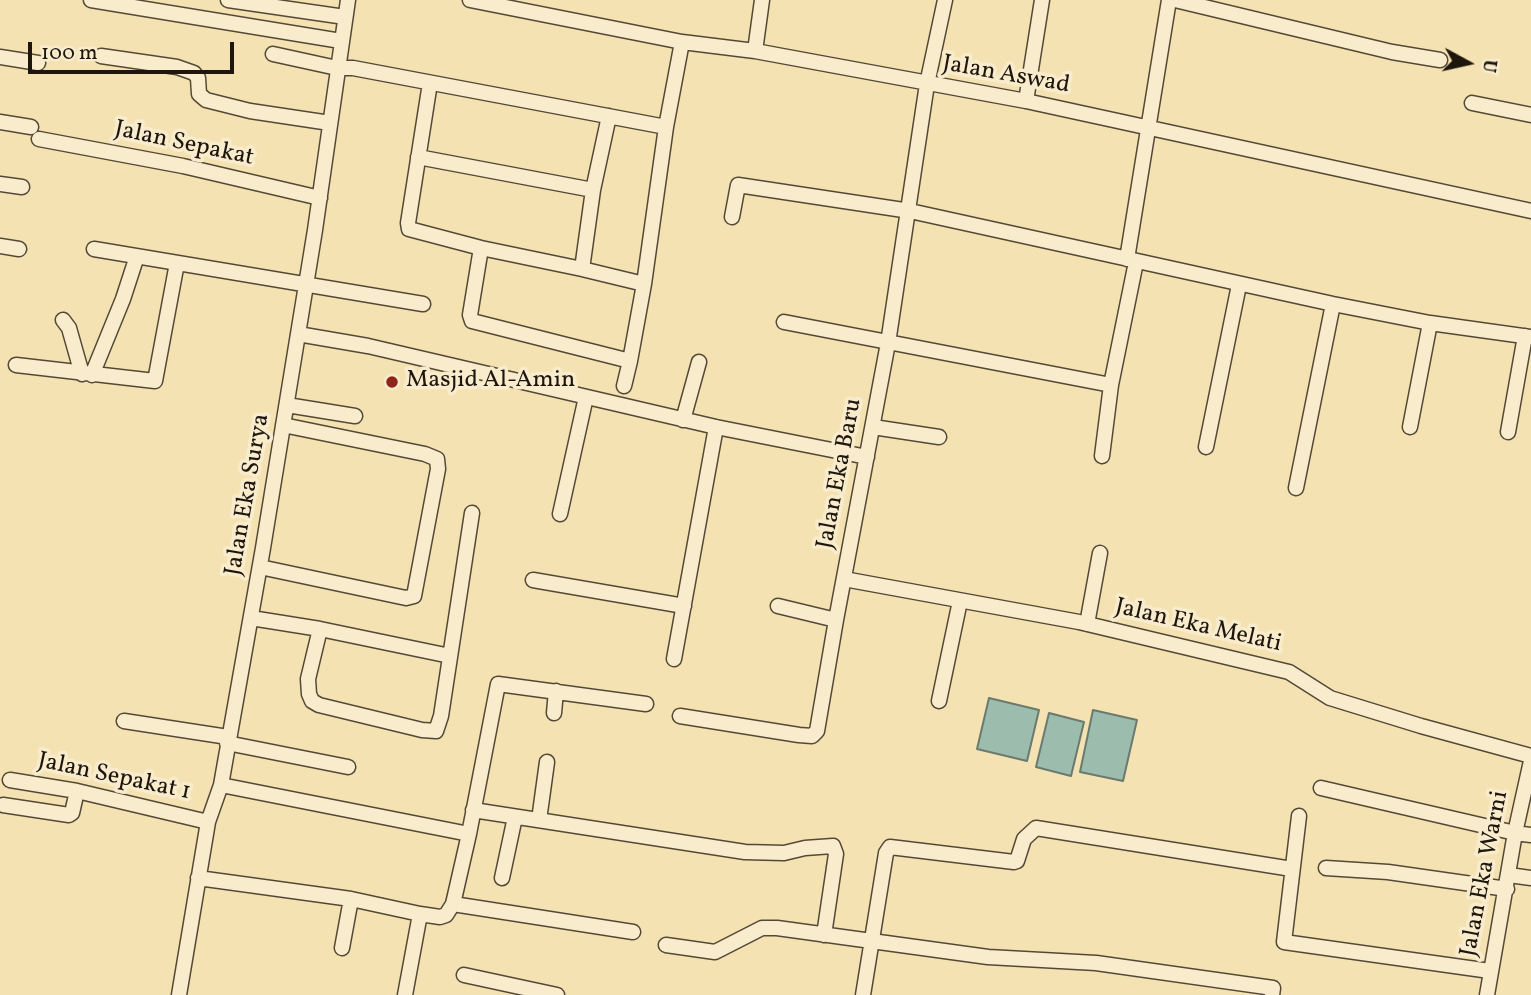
<!DOCTYPE html>
<html>
<head>
<meta charset="utf-8">
<style>
  body { margin:0 }
  #map { position:relative; width:1531px; height:995px; overflow:hidden; background:#f4e2b2; font-family:Vollkorn,serif }
  canvas { display:block }
  .north { position:absolute; left:1433px; top:28px; width:70px; height:70px; -webkit-text-stroke:5px #f8eccd; paint-order:stroke; rotate:98deg; font-size:19px; font-weight:700; line-height:28px; text-align:center; color:#1e160d }
  .north::after { content:''; display:block; margin:auto; width:24px; height:32px; background:#1e160d; clip-path:polygon(50% 0,100% 100%,50% 72%,0 100%) }
  .scale { position:absolute; left:28px; top:42px; width:206px; height:32px; box-sizing:border-box; border:4px solid #1e160d; border-top:0; padding-left:9px; font-size:21px; line-height:24px; white-space:nowrap; color:#1e160d; -webkit-text-stroke:5px #f8eccd; paint-order:stroke }
</style>
</head>
<body>
<div id="map">
<canvas width="1531" height="995"></canvas>
<div class="north">U</div>
<div class="scale">100 m</div>
</div>
<script>
const ctx = document.querySelector('canvas').getContext('2d');
ctx.lineJoin = 'round';
function fillPath(path, color) { ctx.fillStyle = color; ctx.fill(path, 'evenodd'); }
const shape = rows => new Path2D(rows.map(r => 'M' + r).join(''));
function trace(path, color, width, dash) { ctx.strokeStyle = color; ctx.lineWidth = width; ctx.lineCap = dash ? 'butt' : 'round'; ctx.setLineDash(dash || []); ctx.stroke(path); }
function drawText(font, color, halo, rows, align = 'center') {
  ctx.font = font + ' Vollkorn,serif'; ctx.lineWidth = 7; ctx.setLineDash([]); ctx.textBaseline = 'middle'; ctx.strokeStyle = halo; ctx.fillStyle = color; for (const [text, x, y, turn = 0] of rows) {
    ctx.save(); ctx.translate(x, y); ctx.rotate((+turn || 0) * Math.PI / 180); ctx.textAlign = isNaN(turn) ? turn : align; if (halo) ctx.strokeText(text, 0, 0); ctx.fillText(text, 0, 0); ctx.restore();
  }
}
const water = shape([
  [989,698,1039,710,1027,761,977,749,989,698],
  [1093,710,1137,720,1123,781,1080,772,1093,710],
  [1049,713,1084,722,1071,776,1036,767,1049,713]
]);
fillPath(water, '#9cbdae');
trace(water, '#6a7a6e', 2);
const minor = shape([
  [91,0,341,41],
  [228,0,345,17],
  [470,0,682,42,755,51,1026,101,1531,211],
  [1175,0,1392,52,1440,60],
  [755,51,762,0],
  [273,54,337,68,353,68,666,127],
  [101,56,177,67,194,73,198,78,199,94,206,100,250,111,330,123],
  [0,57,38,63],
  [430,83,408,223,409,229,481,248,582,269,593,190,609,116],
  [1026,101,1042,0],
  [1472,103,1531,115],
  [0,122,31,127],
  [39,139,183,166,320,198],
  [418,157,593,190],
  [0,184,22,187],
  [732,217,738,185,910,211,1333,304,1430,323,1531,337],
  [0,246,19,249],
  [481,248,470,315,472,321,630,361,644,284,666,127,682,42],
  [94,249,423,304],
  [1127,259,1169,0],
  [582,269,644,284],
  [63,320,69,328,82,374],
  [784,322,1111,385],
  [298,334,368,346,716,427,867,457],
  [16,365,155,381,177,263],
  [92,375,123,299,137,256],
  [624,386,630,361],
  [287,405,355,416],
  [683,420,699,362],
  [873,427,939,437],
  [1410,427,1430,323],
  [1508,432,1525,336],
  [1206,447,1239,285],
  [1102,456,1111,385,1136,262],
  [1296,488,1333,304],
  [560,514,586,397],
  [260,567,406,598,414,596,438,469,437,459,425,454,283,425],
  [844,579,1079,622,1289,672,1330,698,1421,726,1531,756],
  [533,580,684,606],
  [778,606,836,620],
  [251,618,320,629,450,656],
  [1087,624,1100,553],
  [320,629,308,679,309,694,312,701,319,705,422,730,436,731,441,716,472,513],
  [674,659,716,427],
  [939,701,960,601],
  [554,713,556,691],
  [680,716,799,735,812,736,817,731,836,620,888,343,927,84,945,0],
  [124,721,228,737],
  [227,743,348,767],
  [10,780,77,791,208,822],
  [221,785,469,834],
  [1321,788,1515,833,1531,835],
  [3,805,69,815,72,813,77,791],
  [473,810,745,852,784,853,805,848,833,846,836,854,824,935],
  [1299,816,1284,942,1490,971],
  [539,820,547,762],
  [1326,868,1388,872,1507,889],
  [1509,875,1531,878],
  [198,878,351,899,420,914,440,917,446,915,453,904,469,834,498,684,646,704],
  [502,878,515,817],
  [453,904,633,932],
  [666,945,715,952,762,928,777,928,988,957,1096,963,1273,988,1272,995],
  [342,948,351,899],
  [464,975,557,995],
  [179,995,208,822,221,785,263,548,315,230,348,0],
  [405,995,420,914],
  [863,995,886,853,890,847,1014,862,1017,861,1024,839,1036,828,1292,869],
  [1487,995,1515,833,1531,761]
]);
trace(minor, '#544936', 17);
trace(minor, '#f8eccd', 14);
for (const [x, y, r, color] of [
  [392,382,7,"#8f2418"]
]) { const dot = new Path2D(); dot.arc(x, y, r, 0, 2 * Math.PI); ctx.fillStyle = color; ctx.fill(dot); trace(dot, '#f8eccd', 2.5); }
drawText('24px', '#1e160d', '#f8eccd', [
  ["Jalan Aswad",1006,76,10],
  ["Jalan Sepakat",184,145,12],
  ["Jalan Eka Baru",841,474,-79],
  ["Jalan Eka Surya",249,495,-80],
  ["Jalan Eka Melati",1198,627,13],
  ["Jalan Sepakat 1",114,778,12],
  ["Jalan Eka Warni",1486,874,-79]
]);
drawText('24px', '#1e160d', '#f8eccd', [
  ["Masjid Al-Amin",406,382]
], 'left');
</script>
</body>
</html>
